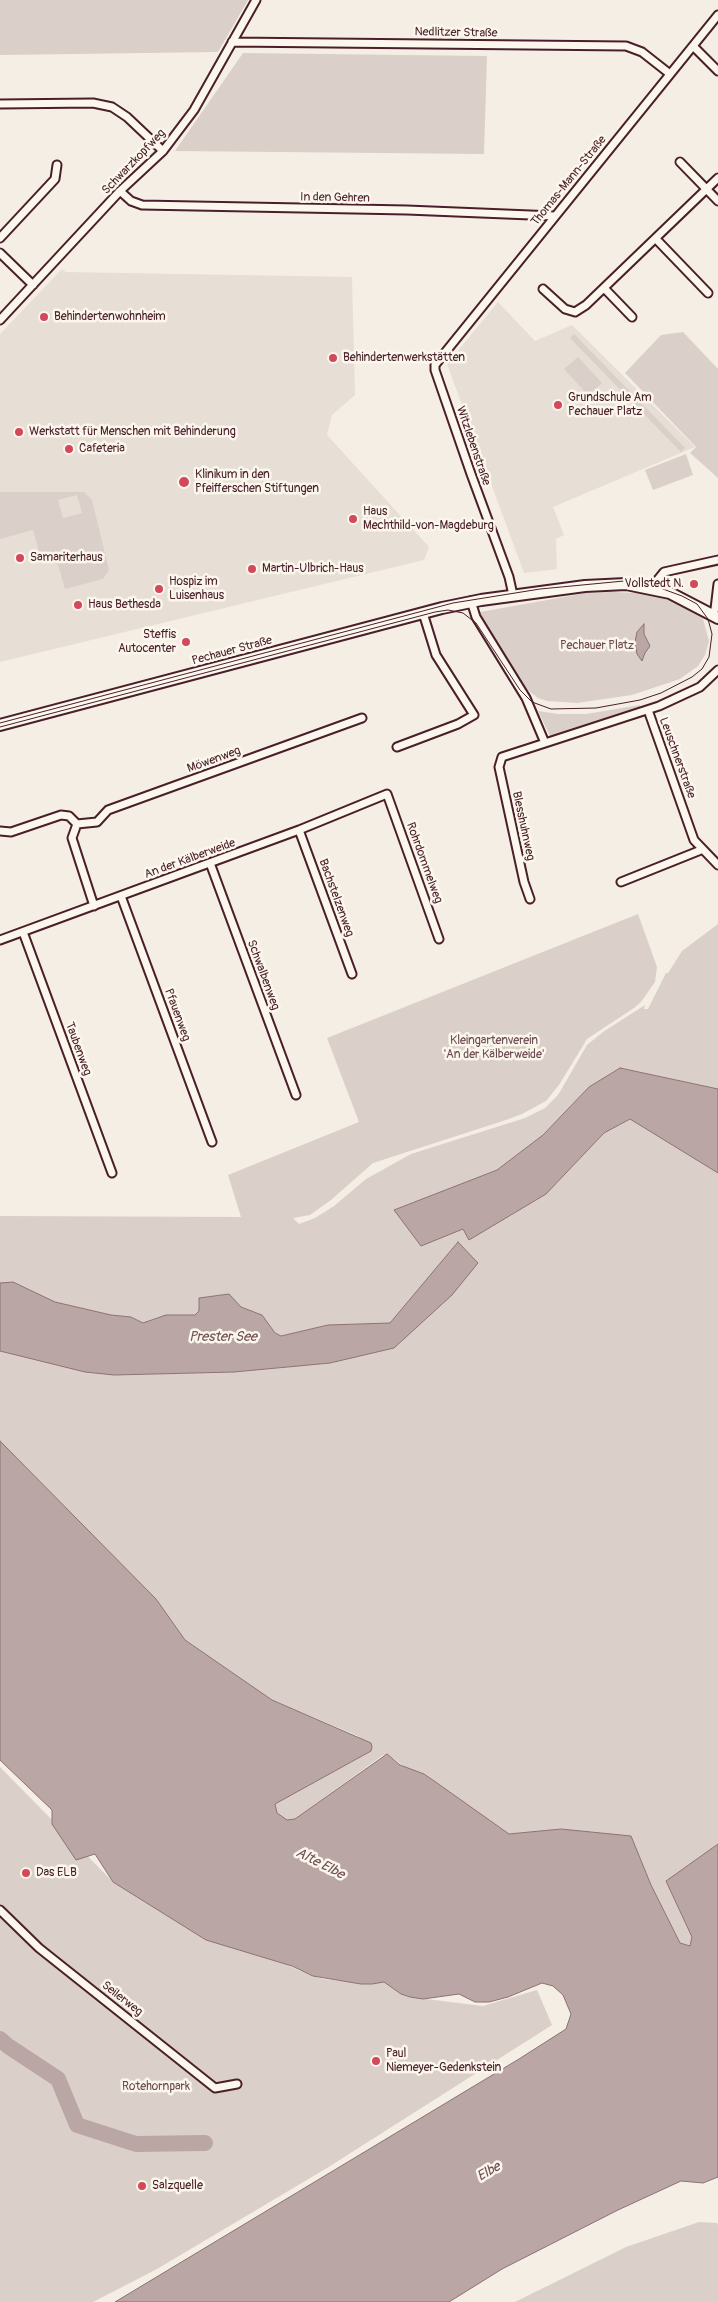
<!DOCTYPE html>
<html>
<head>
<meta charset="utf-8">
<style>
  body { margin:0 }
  canvas { display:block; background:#f4eee4 }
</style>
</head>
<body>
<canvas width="718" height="2302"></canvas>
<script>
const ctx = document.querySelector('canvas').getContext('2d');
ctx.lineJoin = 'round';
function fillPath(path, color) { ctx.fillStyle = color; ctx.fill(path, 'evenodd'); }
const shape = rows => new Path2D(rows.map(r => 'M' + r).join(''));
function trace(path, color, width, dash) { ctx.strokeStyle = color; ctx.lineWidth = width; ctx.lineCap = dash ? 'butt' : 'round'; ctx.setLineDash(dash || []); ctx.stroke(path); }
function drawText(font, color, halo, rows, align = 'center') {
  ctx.font = font + ' Pangolin,sans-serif'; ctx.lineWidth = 5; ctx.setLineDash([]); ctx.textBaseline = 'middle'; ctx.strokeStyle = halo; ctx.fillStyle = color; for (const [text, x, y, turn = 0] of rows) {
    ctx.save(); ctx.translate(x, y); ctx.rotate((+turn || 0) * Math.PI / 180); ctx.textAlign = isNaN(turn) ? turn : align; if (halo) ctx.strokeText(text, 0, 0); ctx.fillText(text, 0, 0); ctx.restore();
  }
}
fillPath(shape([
  [62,269,66,272,352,277,355,395,332,415,327,435,429,547,424,560,0,662,0,334],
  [498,302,535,341,572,325,695,447,553,507,564,535,556,539,557,569,524,573,447,364]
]), '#e7dfd6');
fillPath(shape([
  [0,0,248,0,218,52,0,55],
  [243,53,487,56,484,154,175,151],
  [683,332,718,369,718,478,690,453,696,447,625,373,661,335],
  [574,334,685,448,681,452,570,338],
  [578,357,602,383,588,395,564,369],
  [686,454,693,475,653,490,645,470],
  [0,492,84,492,92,500,109,570,103,579,65,589,57,561,42,563,33,530,0,539],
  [77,495,82,513,63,518,58,500],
  [612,592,638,593,669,599,698,613,703,619,709,641,705,655,698,666,680,679,632,695,577,703,547,701,538,698,525,688,484,623,480,612,586,593],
  [640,705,640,708,550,736,538,711,558,714,586,714],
  [638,914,657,967,655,982,641,1002,634,1008,587,1039,559,1085,546,1101,522,1114,506,1120,373,1163,331,1200,310,1215,293,1218,299,1224,315,1218,334,1206,366,1179,411,1154,525,1118,545,1108,558,1095,587,1045,603,1032,645,1005,644,1009,648,1009,666,973,668,973,682,951,718,924,718,1089,620,1068,589,1087,543,1135,497,1170,394,1210,463,1229,469,1239,546,1194,604,1133,630,1119,718,1173,718,1844,666,1881,692,1937,690,1946,680,1943,651,1885,631,1836,561,1829,509,1834,424,1774,406,1768,393,1758,383,1755,295,1819,287,1820,277,1813,275,1804,371,1751,358,1736,272,1700,185,1640,156,1599,0,1441,0,1351,85,1372,114,1375,234,1372,330,1363,394,1348,478,1263,458,1242,390,1323,328,1325,280,1336,275,1333,258,1313,241,1307,228,1294,199,1298,199,1311,195,1315,159,1317,143,1323,131,1317,111,1315,55,1302,13,1282,0,1283,0,1216,241,1217,228,1175,359,1122,327,1038],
  [0,1767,113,1882,300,1971,323,1979,350,1982,372,1984,383,1982,401,1994,410,1997,483,2006,537,1990,552,2025,327,2168,157,2269,93,2302,0,2302],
  [699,2222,717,2223,718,2226,718,2302,515,2302,626,2247]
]), '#dbd0c9');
const water = shape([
  [644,624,644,634,650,646,645,653,642,661,637,654,635,642,637,632,644,624],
  [620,1068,718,1089,718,1173,630,1119,604,1133,546,1194,469,1240,463,1229,421,1246,394,1210,497,1170,543,1135,589,1087,620,1068],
  [458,1242,478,1263,452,1295,394,1348,330,1363,234,1372,114,1375,85,1372,0,1351,0,1283,13,1282,55,1302,111,1315,131,1317,143,1323,166,1315,195,1315,199,1311,199,1298,229,1294,241,1307,262,1315,275,1333,281,1336,328,1325,390,1323,458,1242],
  [0,1441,156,1599,185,1640,272,1700,371,1743,372,1747,371,1751,275,1804,277,1813,287,1820,295,1819,387,1754,400,1765,424,1774,437,1783,509,1834,561,1829,631,1836,651,1885,680,1943,690,1946,692,1937,666,1881,718,1844,718,2177,703,2183,681,2181,618,2210,502,2269,449,2302,115,2302,519,2059,566,2029,571,2014,563,1995,553,1986,542,1983,508,1997,489,2002,475,2002,459,1994,423,1999,410,1997,401,1994,384,1982,372,1984,361,1984,313,1976,292,1966,206,1940,113,1882,95,1854,76,1860,52,1824,52,1810,0,1760,0,1441]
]);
fillPath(water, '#baa7a5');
trace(water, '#8d7174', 1);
trace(shape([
  [0,2039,8,2046,58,2079,77,2125,136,2144,205,2143]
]), '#baa7a5', 16);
const minor = shape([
  [232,42,626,46,642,52,670,74],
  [693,46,718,71],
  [0,104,93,103,112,107,127,117,163,151],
  [680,162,718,201],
  [120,191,131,201,142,205,407,210,555,216],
  [0,238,55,179,57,165],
  [656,239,708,293],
  [0,253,33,285],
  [604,288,632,317],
  [543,289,565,309,575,312,586,305,718,178],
  [0,320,120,191,163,151,194,110,256,0],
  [651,588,664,572,718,560],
  [513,595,509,577,471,474,435,370,435,365,718,15],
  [471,601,476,617,526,698,545,743],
  [712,615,715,609,718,584],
  [648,710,694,840,718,865],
  [397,747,458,724,474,715,436,655,423,613],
  [77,824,72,838,94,906],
  [299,830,352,974],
  [0,831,11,832,61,815,69,816,77,824,97,822,108,810,362,718],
  [210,863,296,1095],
  [621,882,701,850],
  [121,896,212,1142],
  [530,899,524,882,499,767,502,757,659,706,700,687,718,670],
  [23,932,112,1173],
  [0,940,299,830,387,794,439,939],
  [0,1910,39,1948,215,2088,237,2084]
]);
const secondary = shape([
  [0,725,442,608,481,600,585,586,626,584,670,593,718,618]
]);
trace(minor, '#4a1f2b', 11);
trace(secondary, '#4a1f2b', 14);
trace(minor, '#fbf7ec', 7);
trace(secondary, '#fbf7ec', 10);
trace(shape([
  [0,723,453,603,540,589,624,581,652,585,682,596,697,604,708,619,712,634,709,657,702,669,692,677,661,693,640,700,596,708,551,709,532,702,520,690,476,623,463,613,448,610,435,612,0,727]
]), '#4a1f2b', 1);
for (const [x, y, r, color] of [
  [44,317,5,"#d1495b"],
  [333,358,5,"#d1495b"],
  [558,405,5,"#d1495b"],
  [19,432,5,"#d1495b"],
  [69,449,5,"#d1495b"],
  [184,482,6,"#d1495b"],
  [353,519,5,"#d1495b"],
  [20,558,5,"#d1495b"],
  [252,569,5,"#d1495b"],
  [694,584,5,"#d1495b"],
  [159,589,5,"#d1495b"],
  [78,605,5,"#d1495b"],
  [186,642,5,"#d1495b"],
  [26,1873,5,"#d1495b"],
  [376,2061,5,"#d1495b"],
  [142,2186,5,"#d1495b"]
]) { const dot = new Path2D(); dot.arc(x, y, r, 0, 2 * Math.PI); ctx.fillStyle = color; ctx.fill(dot); trace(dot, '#fbf7ec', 2); }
drawText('12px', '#4a1f2b', '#fbf7ec', [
  ["Nedlitzer Straße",456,33,1],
  ["Schwarzkopfweg",134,162,-46],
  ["Thomas-Mann-Straße",569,181,-51],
  ["In den Gehren",335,198,1],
  ["Witzlebenstraße",473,446,71],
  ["Pechauer Straße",232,651,-15],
  ["Leuschnerstraße",677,758,70],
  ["Möwenweg",214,760,-20],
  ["Blesshuhnweg",523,826,78],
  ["An der Kälberweide",190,859,-20],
  ["Rohrdommelweg",424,863,70],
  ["Bachstelzenweg",336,898,70],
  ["Schwalbenweg",263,975,70],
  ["Pfauenweg",177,1015,70],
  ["Taubenweg",78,1049,70],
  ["Seilerweg",122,1999,38]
]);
drawText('12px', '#4a1f2b', '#fbf7ec', [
  ["Behindertenwohnheim",54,317],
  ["Behindertenwerkstätten",343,358],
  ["Grundschule Am",568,398],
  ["Pechauer Platz",568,412],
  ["Werkstatt für Menschen mit Behinderung",29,432],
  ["Cafeteria",79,449],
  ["Klinikum in den",195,475],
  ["Pfeifferschen Stiftungen",195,489],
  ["Haus",363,512],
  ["Mechthild-von-Magdeburg",363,526],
  ["Samariterhaus",30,558],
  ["Martin-Ulbrich-Haus",262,569],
  ["Hospiz im",169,582],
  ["Luisenhaus",169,596],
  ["Vollstedt N.",684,584,"right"],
  ["Haus Bethesda",88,605],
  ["Steffis",176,635,"right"],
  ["Autocenter",176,649,"right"],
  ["Das ELB",36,1873],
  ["Paul",386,2054],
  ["Niemeyer-Gedenkstein",386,2068],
  ["Salzquelle",152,2186]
], 'left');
drawText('12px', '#6e4b52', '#fbf7ec', [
  ["Pechauer Platz",597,646],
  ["Kleingartenverein",494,1041],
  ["'An der Kälberweide'",494,1055],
  ["Rotehornpark",156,2087]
]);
drawText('italic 14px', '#714f56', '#fbf7ec', [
  ["Prester See",223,1337],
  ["Alte Elbe",320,1864,27],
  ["Elbe",489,2172,-30]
]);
</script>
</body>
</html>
